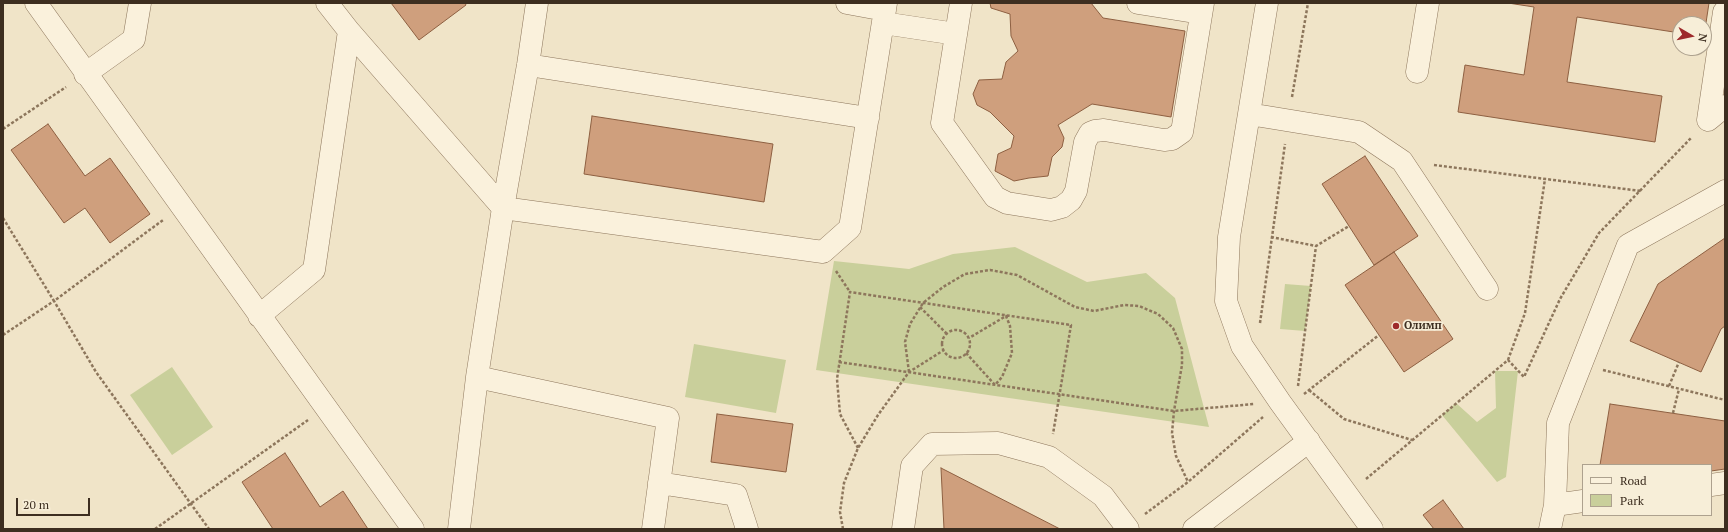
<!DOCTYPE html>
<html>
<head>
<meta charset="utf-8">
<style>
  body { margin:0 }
  #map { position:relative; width:1728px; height:532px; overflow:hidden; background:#f0e4c8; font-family:"PT Serif",serif }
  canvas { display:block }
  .frame { position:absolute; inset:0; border:4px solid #3d2e20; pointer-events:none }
  .legend { position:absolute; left:1582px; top:464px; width:130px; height:52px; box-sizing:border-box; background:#f7eed8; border:1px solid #ada18e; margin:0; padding:5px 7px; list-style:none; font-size:12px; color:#3d2e20 }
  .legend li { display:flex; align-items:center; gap:8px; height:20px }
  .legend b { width:20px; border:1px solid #ada18e }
  .north { position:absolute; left:1672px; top:16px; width:40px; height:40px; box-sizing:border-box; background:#f7eed8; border:1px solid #ada18e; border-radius:50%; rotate:99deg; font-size:11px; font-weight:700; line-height:16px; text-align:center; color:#3d2e20 }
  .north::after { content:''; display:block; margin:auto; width:14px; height:18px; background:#9e2a2b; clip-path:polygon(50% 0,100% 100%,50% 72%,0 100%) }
  .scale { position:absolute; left:16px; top:498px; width:74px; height:18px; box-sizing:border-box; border:2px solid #3d2e20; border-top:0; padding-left:5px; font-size:12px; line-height:14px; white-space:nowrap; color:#3d2e20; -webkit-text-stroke:3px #f7eed8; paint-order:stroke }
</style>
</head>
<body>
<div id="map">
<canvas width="1728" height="532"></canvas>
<div class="frame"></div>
<ul class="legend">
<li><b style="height:5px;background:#faf1dc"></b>Road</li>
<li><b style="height:11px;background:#c9cf9b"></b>Park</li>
</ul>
<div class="north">N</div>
<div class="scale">20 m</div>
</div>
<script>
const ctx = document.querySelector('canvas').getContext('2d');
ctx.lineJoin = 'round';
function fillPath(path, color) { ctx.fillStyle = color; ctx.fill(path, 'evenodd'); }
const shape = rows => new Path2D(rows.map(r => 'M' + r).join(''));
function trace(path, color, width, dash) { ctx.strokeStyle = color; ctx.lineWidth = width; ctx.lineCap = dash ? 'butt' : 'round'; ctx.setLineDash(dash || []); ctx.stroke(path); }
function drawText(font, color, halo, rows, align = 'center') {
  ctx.font = font + ' "PT Serif",serif'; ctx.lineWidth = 3.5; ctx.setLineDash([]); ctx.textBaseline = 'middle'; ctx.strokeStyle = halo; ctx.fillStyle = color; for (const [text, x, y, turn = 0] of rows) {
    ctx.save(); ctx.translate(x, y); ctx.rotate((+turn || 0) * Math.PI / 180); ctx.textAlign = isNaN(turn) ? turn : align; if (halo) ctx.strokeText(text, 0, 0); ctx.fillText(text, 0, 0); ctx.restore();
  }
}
fillPath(shape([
  [1015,247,1087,282,1146,273,1175,298,1209,427,816,370,834,261,909,269,953,254],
  [1285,284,1311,286,1305,331,1280,329],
  [694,344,786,360,776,413,685,397],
  [172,367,213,427,172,455,130,395],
  [1495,371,1518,371,1506,477,1497,482,1442,415,1456,403,1477,422,1496,408]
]), '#c9cf9b');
const building = shape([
  [391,3,465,3,466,5,419,40,391,3],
  [990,3,1091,3,1103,18,1185,31,1171,117,1092,104,1058,125,1064,138,1062,147,1052,157,1048,176,1029,178,1014,181,995,171,998,154,1011,148,1014,136,990,112,977,105,973,94,979,80,1002,79,1006,62,1018,51,1011,36,1010,14,991,8,990,3],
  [1508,3,1709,3,1704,36,1704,24,1680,24,1680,33,1577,17,1567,82,1662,96,1655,142,1458,112,1465,65,1524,75,1534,7,1508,3],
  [592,116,773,144,764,202,584,174,592,116],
  [48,124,85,176,110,158,150,214,110,243,85,208,64,223,11,150,48,124],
  [1365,156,1418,236,1374,265,1322,184,1365,156],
  [1725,238,1725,326,1721,329,1701,372,1630,341,1658,284,1725,238],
  [1394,252,1453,339,1404,372,1345,285,1394,252],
  [1610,404,1725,421,1725,469,1711,471,1711,465,1600,465,1610,404],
  [717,414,793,424,786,472,711,462,717,414],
  [285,453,320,507,343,491,368,529,273,529,242,482,285,453],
  [941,468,1023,510,1060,529,944,529,941,468],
  [1443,500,1464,529,1434,529,1423,515,1443,500]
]);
fillPath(building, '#cf9f7d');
trace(building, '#8d5f41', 1);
const minor = shape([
  [36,3,413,529],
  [327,3,349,31,503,208,477,377],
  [537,3,528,65,503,208,823,252,850,228,886,3],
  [847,3,885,10],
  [961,3,942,123,995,197,1007,203,1051,210,1062,207,1071,200,1076,191,1085,142,1090,133,1095,131,1104,130,1164,140,1172,139,1182,132,1203,3],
  [1138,3,1201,13],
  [1267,3,1229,237,1226,301,1242,346,1280,402,1372,529],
  [1725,13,1724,12,1708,120,1725,106],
  [883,23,956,34],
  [528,65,868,118],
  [1417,72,1428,3],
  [85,74,134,39,140,3],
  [1249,114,1359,132,1402,161,1487,289],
  [259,316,314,270,349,31],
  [659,483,736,495,747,529],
  [1711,485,1725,483],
  [1583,501,1555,505,1558,423,1628,245,1725,191],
  [459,529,477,377,668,418,653,529],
  [903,529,912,466,932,444,998,443,1049,457,1103,496,1128,529],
  [1194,529,1309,441],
  [1550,529,1555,505]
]);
trace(minor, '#8d765c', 23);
trace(shape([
  [1292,97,1308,3],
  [3,129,66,87],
  [1434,165,1641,191],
  [3,218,54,301,163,220],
  [1271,237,1316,246,1349,226],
  [836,271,850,292],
  [920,307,947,334],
  [1260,323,1285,144],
  '942 344a14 14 0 1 1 28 0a14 14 0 1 1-28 0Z',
  [3,335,54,301,96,372,209,529],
  [966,353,995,385,1002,377,1012,353,1010,326,1006,316,969,338],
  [1508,360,1525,313,1545,179],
  [839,362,1174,411,1254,404],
  [1603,370,1725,400],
  [909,372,905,342,910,324,923,303,943,287,965,274,990,270,1017,275,1075,307,1094,311,1124,305,1139,306,1158,314,1173,328,1182,349,1182,365,1174,411,1172,433,1176,456,1188,482],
  [1298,386,1316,246],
  [1669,386,1679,362],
  [1309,390,1344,419,1412,440],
  [1304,394,1379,335],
  [1673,413,1679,389],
  [858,448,840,414,837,379,850,292,1071,325,1053,434],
  [1366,479,1508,360,1524,377,1560,299,1599,233,1692,137],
  [1145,514,1188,482,1263,417],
  [155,529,308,420],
  [843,529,840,512,844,483,858,448,878,415,909,372,944,350]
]), '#8d765c', 2.5, [3, 2]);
trace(minor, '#faf1dc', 22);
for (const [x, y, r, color] of [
  [1396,326,4,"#9e2a2b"]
]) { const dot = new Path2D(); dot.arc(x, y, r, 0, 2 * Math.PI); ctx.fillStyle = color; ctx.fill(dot); trace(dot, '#f7eed8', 1.5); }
drawText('bold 11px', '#3d2e20', '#f7eed8', [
  ["Олимп",1404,326]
], 'left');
</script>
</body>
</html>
